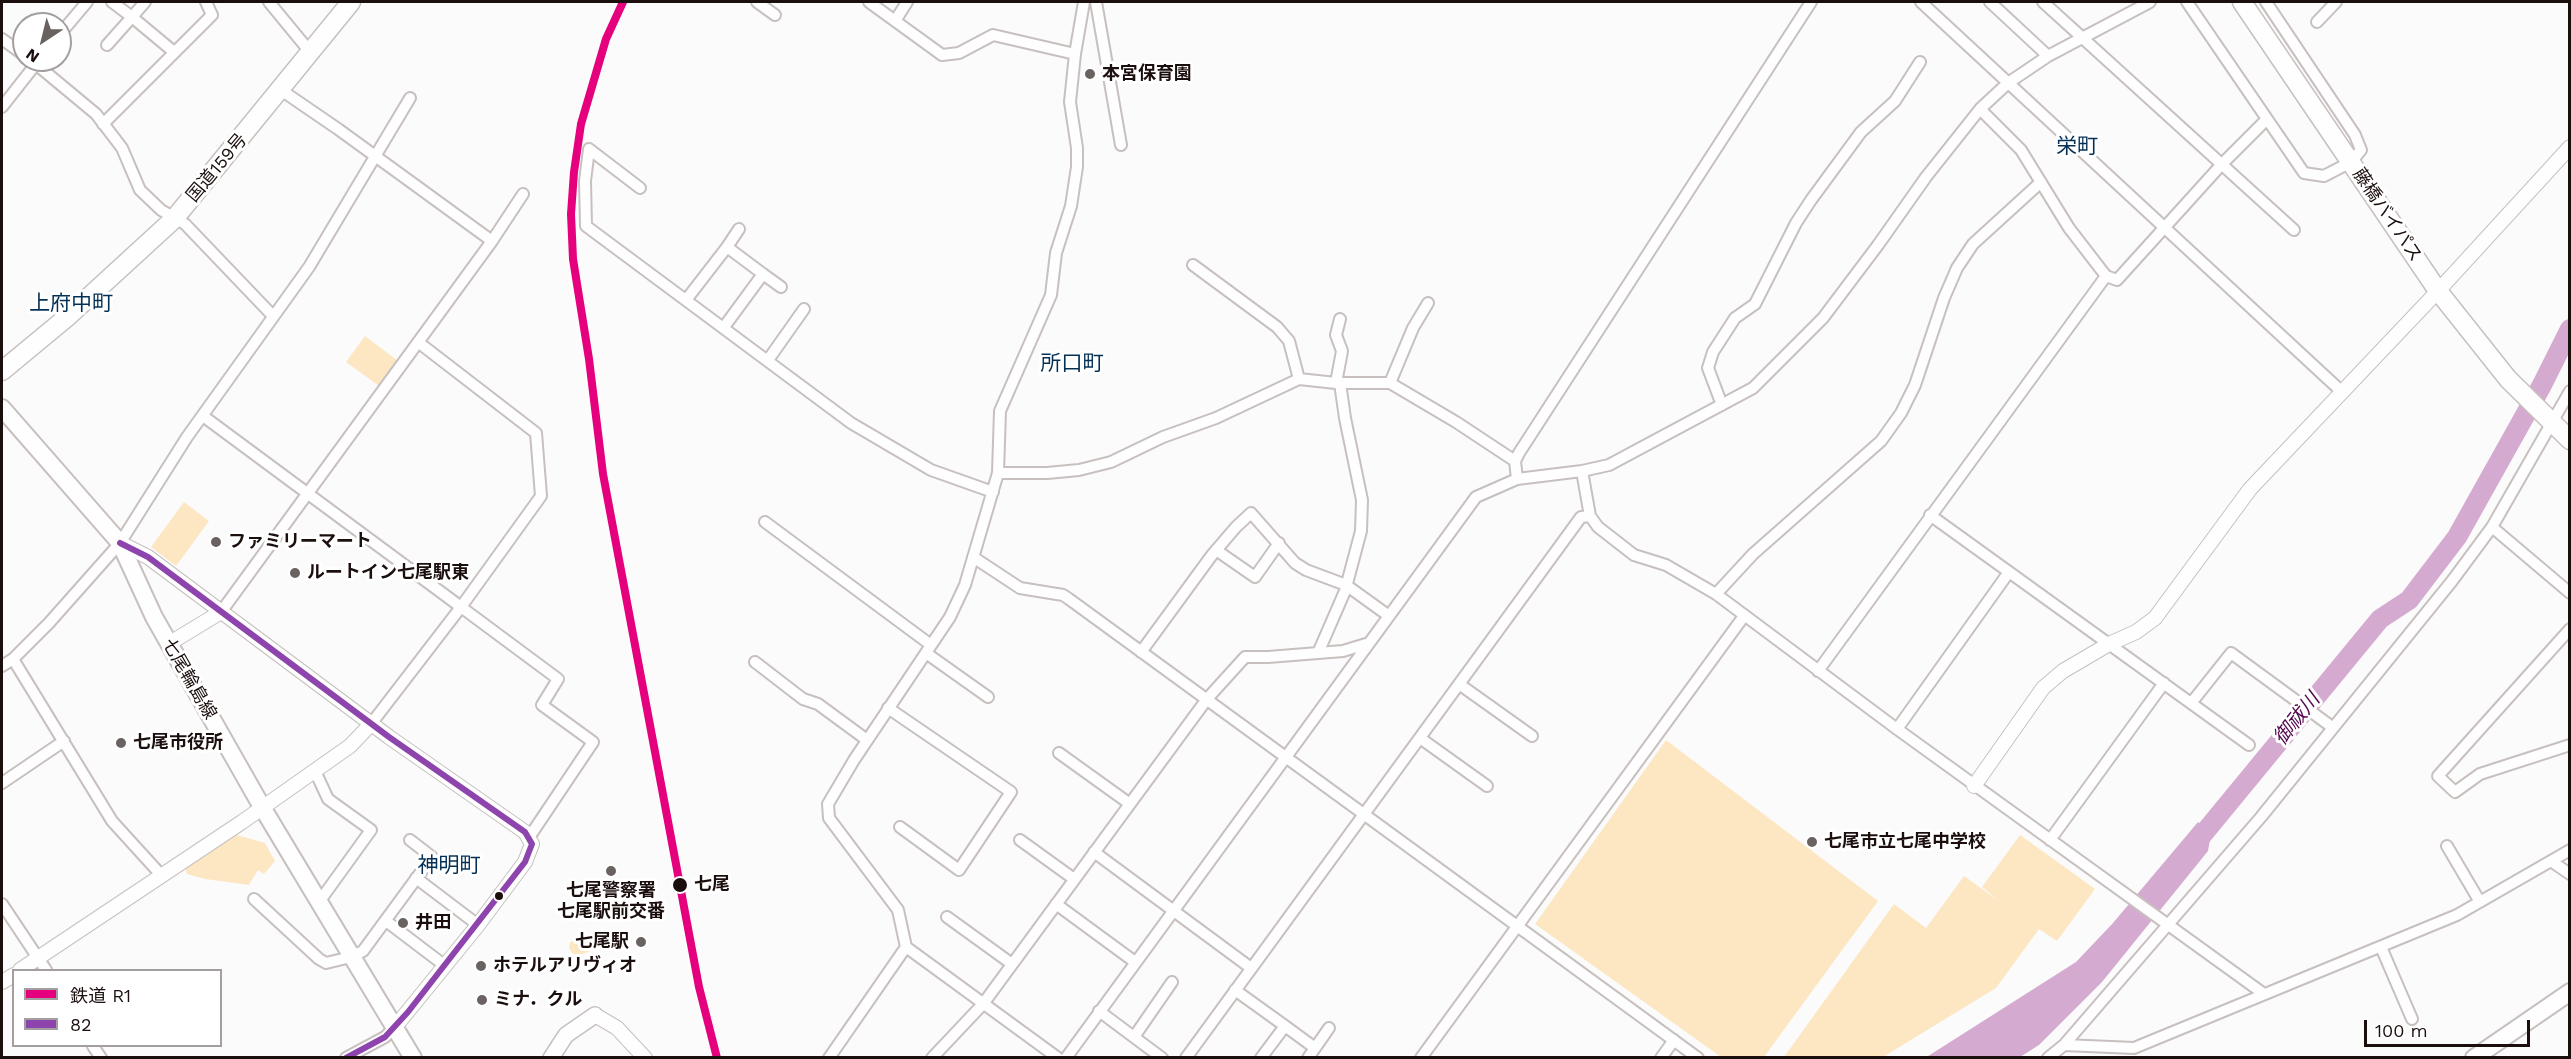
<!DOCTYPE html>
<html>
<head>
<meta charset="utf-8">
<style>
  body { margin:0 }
  #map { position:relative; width:2571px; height:1059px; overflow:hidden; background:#fbfbfb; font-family:"Work Sans","Noto Sans JP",sans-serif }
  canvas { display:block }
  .frame { position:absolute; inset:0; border:3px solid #1b0f0e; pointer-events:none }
  .legend { position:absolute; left:12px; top:969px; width:210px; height:78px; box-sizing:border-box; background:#fff; border:2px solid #a49f9f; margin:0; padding:8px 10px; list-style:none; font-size:18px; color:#1b0f0e }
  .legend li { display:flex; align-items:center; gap:12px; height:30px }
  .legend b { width:30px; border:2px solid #a49f9f }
  .north { position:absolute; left:12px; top:12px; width:60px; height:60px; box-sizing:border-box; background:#fff; border:2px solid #a49f9f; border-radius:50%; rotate:215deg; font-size:16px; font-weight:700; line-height:24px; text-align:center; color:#1b0f0e }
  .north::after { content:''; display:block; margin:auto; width:21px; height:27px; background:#696261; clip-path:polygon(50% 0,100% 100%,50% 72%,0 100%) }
  .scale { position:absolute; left:2364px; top:1020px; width:166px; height:27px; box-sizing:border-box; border:3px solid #1b0f0e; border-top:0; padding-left:8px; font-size:18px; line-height:21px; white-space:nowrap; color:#1b0f0e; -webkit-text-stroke:4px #fff; paint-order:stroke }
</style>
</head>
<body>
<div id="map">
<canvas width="2571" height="1059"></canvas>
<div class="frame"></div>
<ul class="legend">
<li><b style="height:8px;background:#e5007d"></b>鉄道 R1</li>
<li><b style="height:8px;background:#8e44ad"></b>82</li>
</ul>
<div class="north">N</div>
<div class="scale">100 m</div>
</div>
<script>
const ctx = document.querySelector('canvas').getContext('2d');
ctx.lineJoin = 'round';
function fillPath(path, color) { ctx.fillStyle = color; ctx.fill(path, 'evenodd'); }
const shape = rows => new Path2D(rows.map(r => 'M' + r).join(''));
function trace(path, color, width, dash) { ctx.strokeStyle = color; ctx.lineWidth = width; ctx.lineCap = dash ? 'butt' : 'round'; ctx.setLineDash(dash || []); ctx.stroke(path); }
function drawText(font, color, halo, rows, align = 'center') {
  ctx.font = font + ' "Work Sans","Noto Sans JP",sans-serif'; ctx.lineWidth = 6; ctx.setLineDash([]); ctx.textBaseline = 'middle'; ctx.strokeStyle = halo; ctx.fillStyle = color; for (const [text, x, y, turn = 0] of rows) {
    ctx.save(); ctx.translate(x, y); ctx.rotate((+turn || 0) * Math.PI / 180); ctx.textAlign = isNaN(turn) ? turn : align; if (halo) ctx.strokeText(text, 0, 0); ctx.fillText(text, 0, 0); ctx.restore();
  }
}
fillPath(shape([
  [365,336,398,361,379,386,346,362],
  [184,502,209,521,176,566,151,547],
  [1666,740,1878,901,1764,1057,1721,1057,1535,924],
  [237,835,265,843,275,861,264,874,258,870,249,885,205,879,187,874,185,867],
  [2020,835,2095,889,2057,941,2039,929,1996,988,1883,1057,1784,1057,1894,904,1926,928,1964,876,1999,901,1982,887],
  [588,937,595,939,596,942,590,951,578,956,572,953,569,948,570,942]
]), '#fde7c3');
fillPath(shape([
  [2198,822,2211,833,2208,851,2102,982,2039,1045,2020,1057,1925,1058,2076,962,2113,923]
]), '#d5aad0');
trace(shape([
  [2190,850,2380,619,2409,600,2457,537,2542,385,2570,329]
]), '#d5aad0', 20);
const minor = shape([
  [112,2,132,17,145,2],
  [269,2,311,53],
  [757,2,775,15],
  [869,2,942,55,959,53,993,35,1075,54],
  [1096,2,1121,145],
  [1921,2,2341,391],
  [1990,2,2048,56],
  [2043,2,2294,230],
  [2187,2,2304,173,2324,176,2351,162,2361,150,2355,135,2266,2],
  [895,21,907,2],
  [2317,22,2336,2],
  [60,34,87,2],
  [2,39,24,55],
  [107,45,132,17,174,52],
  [31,60,96,114,122,148,140,190,161,210,185,224,273,316],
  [281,90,338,129,492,241],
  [2,107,39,60],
  [1980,109,2021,150,2069,228,2106,276,2117,280,2222,164,2266,120],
  [103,124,212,15,206,2],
  [640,188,589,149,585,181,586,226,851,423,931,470,993,492],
  [727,247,739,229],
  [1193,265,1277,327,1289,341,1299,379],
  [686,300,727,247,763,274],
  [724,327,763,274,781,287],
  [418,342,536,433,541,496,461,607,558,679,542,705,593,742,532,833,525,832],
  [768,360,804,309],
  [1336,383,1342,351,1336,335,1340,319],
  [1390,383,1413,328,1428,303],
  [1722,405,1708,368,1713,352,1735,318,1755,304,1796,223,1811,200,1861,132,1895,101,1920,62],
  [203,416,461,607,371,724],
  [1582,471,1590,516,1598,527,1634,555,1666,565,1716,594,1897,729,2264,994],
  [998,473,1047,473,1079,470,1111,462,1163,437,1216,418,1299,379,1336,383,1390,383,1456,422,1515,461],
  [1517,479,1515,461,1519,453,1811,2],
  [1930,515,2249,745],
  [765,522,931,645],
  [2492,527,2570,593],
  [1216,550,1255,577,1279,543],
  [973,557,1020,588,1063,595,1069,599,1698,1058],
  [1716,594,1753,554,1881,441,1901,413,1915,385,1944,298,1957,268,1973,244,2041,182],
  [221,612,492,241,523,194],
  [2570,629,2438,776,2455,792,2480,774,2570,745],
  [1141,652,1212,555,1236,527,1251,513,1295,563,1306,570,1346,585,1389,616],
  [926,653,988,697],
  [1318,653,1345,591,1361,531,1362,500,1345,418,1340,383],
  [13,659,112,821,162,876],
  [755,662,803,699,818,704,867,740],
  [2,666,13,659,49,623,120,543,187,437,309,267,410,98],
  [1818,671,2106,276],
  [1459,684,1532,736],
  [2192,702,2231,653,2332,727],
  [888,708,1011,792,959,870,900,827],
  [1897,729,2009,572],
  [1420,738,1487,786],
  [1059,753,1130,804],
  [315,771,328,799,371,830,319,902],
  [2,783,64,741],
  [1020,840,1074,879],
  [2050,840,2164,683],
  [2447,846,2480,902],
  [1094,852,1251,968],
  [2551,861,2570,874],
  [416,878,478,925],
  [254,899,319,959,326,963,351,957,363,951,432,857,410,840],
  [2,904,46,970],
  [1056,904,1135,962],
  [947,917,1012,964],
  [386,921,444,965],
  [2381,947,2412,1019],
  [1235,990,1285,1026],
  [1099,1011,1162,1058],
  [1134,1037,1172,982],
  [2064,1045,2134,1048,2457,915,2570,850],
  [93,1046,101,1058],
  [346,1058,385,1037,395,1027],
  [829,1058,906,947],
  [932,1058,983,1004,1207,699,1245,657,1268,657,1343,651,1366,644],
  [1058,1058,906,947,898,910,829,818,828,804,854,760,950,617,965,585,998,473,1000,411,1051,295,1056,253,1071,206,1077,167,1077,148,1070,102,1075,54,1084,2],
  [1066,1058,1476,497,1517,479,1582,471,1609,465,1753,388,1823,318,1878,245,1926,177,1980,109,2008,83,2048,56,2150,2],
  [1186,1058,1581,517,1590,516],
  [1261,1058,1285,1026,1315,1048],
  [1308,1058,1329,1028],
  [1421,1058,1744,616],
  [1661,1058,1674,1040],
  [2048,1058,2064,1045,2261,817,2452,581,2492,527,2570,391]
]);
const tertiary = shape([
  [120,543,148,557,389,737,525,832,532,844,525,862,478,925,395,1027],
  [170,643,221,612],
  [1974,786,2043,688,2063,671,2109,644,2136,632,2155,618,2250,489,2438,291,2570,147],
  [20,970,242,822,350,746,371,724],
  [2,982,14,975],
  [595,1015,617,1028,645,1058]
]);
const secondary = shape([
  [551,1058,566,1035,595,1015]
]);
const primary = shape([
  [2,408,120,543,154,617,262,807,413,1058],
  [2474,1058,2570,992]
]);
const trunk = shape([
  [2242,2,2438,291,2508,379,2570,440],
  [2,371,66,318,174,219,351,2]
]);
trace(minor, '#c7c0bf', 14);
trace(tertiary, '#c7c0bf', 16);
trace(secondary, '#c7c0bf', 18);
trace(primary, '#c7c0bf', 20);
trace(trunk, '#c7c0bf', 21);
trace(minor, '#fefefe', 10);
trace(tertiary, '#fefefe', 14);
trace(secondary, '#fefefe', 15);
trace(primary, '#fefefe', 16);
trace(trunk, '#fefefe', 18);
trace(shape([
  [675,863,699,987,717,1058]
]), '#bfbebe', 3);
trace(shape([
  [120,543,148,557,389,737,525,832,532,844,525,862,408,1012,385,1037,346,1058]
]), '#8e44ad', 6);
trace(shape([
  [623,2,606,39,581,124,574,172,571,214,573,259,589,359,603,474,699,987,717,1058]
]), '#e5007d', 8);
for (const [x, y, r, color] of [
  [1090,74,6,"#696261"],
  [216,542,6,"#696261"],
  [295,573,6,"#696261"],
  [121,743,6,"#696261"],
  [1812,842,6,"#696261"],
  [611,871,6,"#696261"],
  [680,885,8,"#1b0f0e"],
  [499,896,5,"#1b0f0e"],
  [403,923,6,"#696261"],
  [641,942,6,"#696261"],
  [481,966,6,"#696261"],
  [482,1000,6,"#696261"]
]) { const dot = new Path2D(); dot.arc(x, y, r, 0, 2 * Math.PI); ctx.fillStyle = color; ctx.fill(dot); trace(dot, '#fff', 2); }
drawText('bold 18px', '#1b0f0e', '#fff', [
  ["本宮保育園",1102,74],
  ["ファミリーマート",228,542],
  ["ルートイン七尾駅東",307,573],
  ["七尾市役所",133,743],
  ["七尾市立七尾中学校",1824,842],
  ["七尾警察署",611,891,"center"],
  ["七尾駅前交番",611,912,"center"],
  ["井田",415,923],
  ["七尾駅",629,942,"right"],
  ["ホテルアリヴィオ",493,966],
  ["ミナ．クル",494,1000]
], 'left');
drawText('18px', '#1b0f0e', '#fff', [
  ["国道159号",217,168,-50],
  ["藤橋バイパス",2387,215,56],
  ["七尾輪島線",189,679,60]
]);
drawText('bold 18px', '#1b0f0e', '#fff', [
  ["七尾",694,885]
], 'left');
drawText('italic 20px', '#540750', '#fff', [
  ["御祓川",2297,719,-51]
]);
drawText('21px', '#043055', '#fff', [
  ["栄町",2077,147],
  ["上府中町",71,304],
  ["所口町",1072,364],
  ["神明町",449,866]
]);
</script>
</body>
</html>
